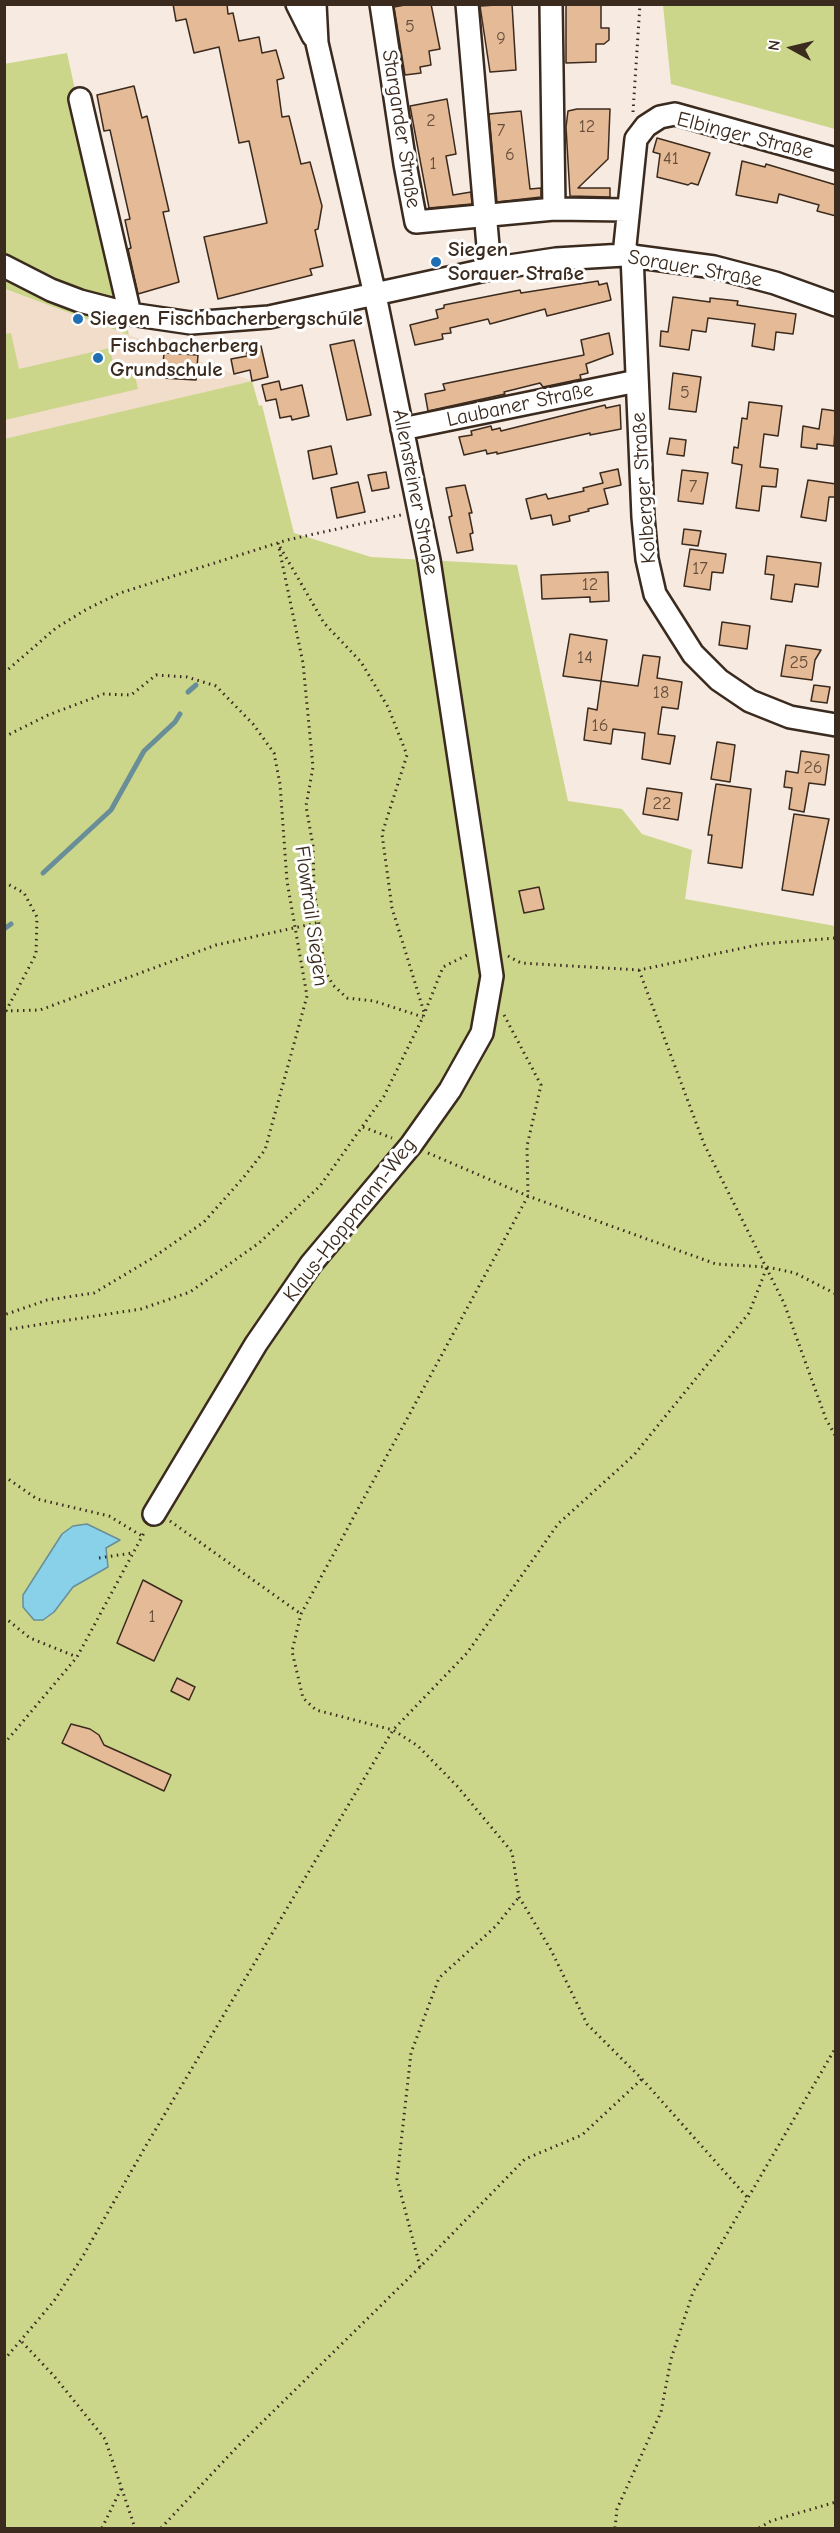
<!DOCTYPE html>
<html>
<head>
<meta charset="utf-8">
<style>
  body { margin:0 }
  #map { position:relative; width:840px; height:2533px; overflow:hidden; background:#f7eae0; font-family:"Comic Neue",sans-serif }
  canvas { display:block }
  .frame { position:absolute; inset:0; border:6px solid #3b2a1e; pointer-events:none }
  .north { position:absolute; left:762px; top:18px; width:60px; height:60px; -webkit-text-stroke:4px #fff; paint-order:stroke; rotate:278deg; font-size:16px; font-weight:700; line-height:24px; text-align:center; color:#3b2a1e }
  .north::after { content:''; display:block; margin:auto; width:21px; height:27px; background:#3b2a1e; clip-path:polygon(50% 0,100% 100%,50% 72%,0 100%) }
</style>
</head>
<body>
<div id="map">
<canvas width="840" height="2533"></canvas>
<div class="frame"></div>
<div class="north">N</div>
</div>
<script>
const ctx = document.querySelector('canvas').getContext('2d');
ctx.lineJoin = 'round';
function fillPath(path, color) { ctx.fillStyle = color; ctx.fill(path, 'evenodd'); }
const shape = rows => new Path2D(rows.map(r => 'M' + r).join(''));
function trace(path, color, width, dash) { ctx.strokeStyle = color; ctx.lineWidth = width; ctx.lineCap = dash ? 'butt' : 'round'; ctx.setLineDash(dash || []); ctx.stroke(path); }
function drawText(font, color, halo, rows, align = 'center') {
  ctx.font = font + ' "Comic Neue",sans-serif'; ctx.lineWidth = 6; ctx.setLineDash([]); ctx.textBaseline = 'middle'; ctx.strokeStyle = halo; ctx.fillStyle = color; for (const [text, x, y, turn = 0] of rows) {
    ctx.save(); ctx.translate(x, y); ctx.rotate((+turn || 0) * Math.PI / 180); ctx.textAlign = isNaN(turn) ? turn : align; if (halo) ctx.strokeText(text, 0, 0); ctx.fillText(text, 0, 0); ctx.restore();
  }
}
fillPath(shape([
  [4,289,129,335,252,381,5,439]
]), '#f2dcca');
fillPath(shape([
  [663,5,835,5,835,129,671,84],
  [67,53,129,335,5,289,4,64],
  [11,333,19,369,110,348,116,376,134,372,138,389,5,420,5,334],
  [252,381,259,406,262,405,294,533,371,557,517,565,568,801,622,809,642,834,692,850,685,899,835,926,835,2528,5,2528,4,439]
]), '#cbd68a');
const water = shape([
  [87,1524,120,1540,106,1548,108,1567,73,1587,54,1612,43,1620,34,1620,23,1607,23,1595,62,1534,73,1526,87,1524]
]);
fillPath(water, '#88d1e9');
trace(water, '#698e98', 1.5);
trace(shape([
  [188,692,196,685],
  [43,873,111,810,144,751,175,722,180,714],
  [4,929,11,924]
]), '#698e98', 5);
const building = shape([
  [173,4,227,4,228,14,233,13,239,41,259,37,262,53,276,50,284,78,277,80,282,117,289,116,301,164,310,162,322,206,318,229,315,230,323,266,310,269,312,275,218,299,204,237,267,223,249,141,239,143,219,47,194,53,186,19,176,21,173,4],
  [410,4,431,4,440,49,429,51,431,65,420,67,421,73,405,75,394,7,410,4],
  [512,4,516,70,490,72,480,6,512,4],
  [566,4,601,4,601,28,609,28,609,40,604,44,596,44,596,62,566,63,566,4],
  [134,86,142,118,147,116,169,211,163,212,179,282,138,294,128,249,131,248,125,220,130,219,110,130,104,131,97,95,134,86],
  [447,99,456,154,446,156,453,195,471,192,472,204,429,208,410,106,447,99],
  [577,109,610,109,608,159,578,188,610,188,610,197,570,196,566,127,568,111,577,109],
  [521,111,530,189,541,188,541,197,497,202,489,114,521,111],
  [657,138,710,153,698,185,691,183,688,185,657,177,660,154,653,152,657,138],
  [742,161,765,167,766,164,836,185,836,216,817,211,819,205,779,194,777,203,736,195,742,161],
  [598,281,599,285,607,283,611,300,547,316,545,309,490,324,488,319,450,328,451,333,442,334,443,339,415,345,410,325,438,318,436,310,444,308,444,305,520,290,521,293,598,281],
  [673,297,710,302,710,298,738,301,737,305,796,314,793,334,776,332,774,350,752,346,755,324,708,318,706,332,692,330,689,350,660,346,661,331,668,332,673,297],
  [609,333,613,354,586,364,588,373,580,375,581,379,543,387,540,383,504,392,505,394,428,411,425,394,445,390,443,384,584,355,581,340,609,333],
  [354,340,371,415,347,420,330,345,354,340],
  [261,346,268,377,252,381,250,370,234,374,231,359,247,356,245,349,261,346],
  [164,353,198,355,196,380,162,378,164,353],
  [673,373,701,377,696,412,669,409,673,373],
  [279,381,281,390,302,385,309,416,292,420,291,416,280,418,276,399,266,401,262,385,279,381],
  [749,402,782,406,778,436,764,434,760,467,778,469,776,487,762,486,759,511,736,508,742,465,732,463,734,447,738,448,742,418,747,419,749,402],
  [605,405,606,408,620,405,621,429,590,435,590,433,497,454,497,452,487,454,486,450,464,455,459,437,472,435,471,431,491,426,492,430,500,428,501,431,605,405],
  [822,409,836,411,834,446,817,444,817,449,801,447,803,426,819,429,822,409],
  [670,438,686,440,684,456,667,454,670,438],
  [331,446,337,474,313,479,308,451,331,446],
  [618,469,621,485,604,489,608,504,588,509,589,511,569,516,570,521,553,525,551,515,531,519,526,499,546,494,548,499,584,491,583,488,603,483,600,473,618,469],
  [682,470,708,473,703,504,678,501,682,470],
  [386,472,389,488,372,491,368,475,386,472],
  [808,480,836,484,836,497,829,497,826,521,801,517,808,480],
  [358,482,365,512,337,518,331,488,358,482],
  [465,485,472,513,469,513,473,533,470,534,473,550,457,553,449,517,452,516,446,488,465,485],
  [684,529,701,531,698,546,682,544,684,529],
  [690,549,726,554,723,573,712,572,710,590,684,586,690,549],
  [767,556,821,563,818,587,795,584,792,602,771,599,774,575,765,574,767,556],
  [608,572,609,601,590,602,590,597,542,599,541,575,608,572],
  [722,622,750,626,747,649,719,645,722,622],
  [570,634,607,640,601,681,638,686,643,655,660,657,657,678,682,682,678,709,662,707,658,734,675,736,670,764,642,759,645,733,613,729,611,744,584,740,588,708,597,710,601,681,563,676,570,634],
  [786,645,821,650,815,660,812,680,781,676,786,645],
  [814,685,830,687,827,703,811,701,814,685],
  [717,742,735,745,730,782,711,779,717,742],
  [801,751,829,755,825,785,809,783,804,812,789,809,792,788,784,787,786,771,798,773,801,751],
  [716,784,751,789,742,868,708,863,712,835,708,835,716,784],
  [647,788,682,793,678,820,643,814,647,788],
  [794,814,829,819,813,895,782,890,794,814],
  [539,887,544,909,524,913,519,891,539,887],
  [143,1580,182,1601,154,1661,117,1643,143,1580],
  [177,1678,195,1687,189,1700,171,1691,177,1678],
  [71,1724,90,1729,99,1735,104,1745,171,1775,164,1791,62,1743,71,1724]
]);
fillPath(building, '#e5ba96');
trace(building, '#3b2a1e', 1.5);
const minor = shape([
  [297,4,313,36],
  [381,4,405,164,416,222,554,209,627,210],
  [467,4,490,269],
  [551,4,554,209],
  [80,99,130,314],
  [624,255,636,139,646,126,660,117,675,114,836,159],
  [632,255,643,517,647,559,655,594,693,654,719,680,750,701,790,717,836,725],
  [4,266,51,290,80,301,130,314,191,323,269,317,490,269,556,259,624,255,714,267,775,283,836,305],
  [402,429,637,381],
  [154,1514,256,1344,311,1264,411,1145,450,1090,482,1033,492,976,429,560,375,295,317,43,315,4]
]);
trace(minor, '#3b2a1e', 26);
trace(shape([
  [633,112,640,4],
  [278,543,303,663,313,767,306,806,313,846,314,887,325,971,333,985,347,998,374,1001,423,1017],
  [280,547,324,623,361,662,388,707,407,755,382,834,392,908,424,1012],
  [4,673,56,628,87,609,120,593,287,540,401,515],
  [4,737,48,715,104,694,131,695,156,675,187,677,216,686,253,724,274,753,280,784,287,881,307,996,265,1150,243,1178,204,1222,151,1259,94,1293,47,1300,4,1315],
  [4,882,24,893,37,917,36,954,6,1011],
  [508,956,521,963,639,970,762,944,836,938],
  [639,970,704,1144,784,1303,826,1419,836,1437],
  [5,1011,40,1010,216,945,321,922],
  [504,1015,541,1085,527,1146,528,1196,301,1614,292,1651,303,1698,316,1710,393,1730,418,1746,457,1786,512,1852,519,1897,551,1950,587,2024,642,2079,747,2197],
  [363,1127,392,1138],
  [428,1153,528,1196,716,1264,767,1267,795,1273,836,1294],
  [4,1330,141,1309,190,1292,259,1243,320,1186,384,1096,423,1017,443,967,469,954],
  [4,1476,37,1499,109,1516,142,1536],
  [170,1521,301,1614],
  [99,1558,132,1553],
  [4,1617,30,1638,77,1657],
  [4,1744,77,1657,145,1531],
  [420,2267,397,2179,411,2053,439,1978,496,1926,519,1897],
  [22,2342,54,2376,105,2439,135,2528],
  [4,2360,54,2301,83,2256,144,2149,393,1730,467,1653,558,1524,634,1455,749,1313,767,1267],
  [102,2528,122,2487],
  [161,2528,237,2447,420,2267,525,2159,582,2135,642,2079],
  [615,2528,617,2509,661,2412,671,2359,693,2292,836,2047],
  [759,2528,771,2521,836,2502]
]), '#3b2a1e', 3, [1.5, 4.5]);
trace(minor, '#fff', 21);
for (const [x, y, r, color] of [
  [436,262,6,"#1f6fb2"],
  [78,319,6,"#1f6fb2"],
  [98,358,6,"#1f6fb2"]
]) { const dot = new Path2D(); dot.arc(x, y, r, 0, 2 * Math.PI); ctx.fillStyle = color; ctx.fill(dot); trace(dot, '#fff', 2); }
drawText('18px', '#664e3c', null, [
  ["5",410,27],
  ["9",501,39],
  ["2",431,121],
  ["12",587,127],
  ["7",501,131],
  ["6",510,155],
  ["41",671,159],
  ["1",433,164],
  ["5",685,393],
  ["7",693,487],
  ["17",700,569],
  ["12",590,585],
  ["14",585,658],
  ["25",799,663],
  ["18",661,693],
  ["16",600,726],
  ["26",813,768],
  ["22",662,804],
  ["1",152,1617]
]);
drawText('21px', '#3b2a1e', '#fff', [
  ["Stargarder Straße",401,129,81],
  ["Elbinger Straße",745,136,14],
  ["Sorauer Straße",695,269,10],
  ["Laubaner Straße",520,405,-12],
  ["Kolberger Straße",644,488,-94],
  ["Allensteiner Straße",415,492,79],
  ["Flowtrail Siegen",311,916,82],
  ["Klaus-Hoppmann-Weg",350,1220,-52]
]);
drawText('bold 21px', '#3b2a1e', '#fff', [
  ["Siegen",448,250],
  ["Sorauer Straße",448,274],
  ["Siegen Fischbacherbergschule",90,319],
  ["Fischbacherberg",110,346],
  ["Grundschule",110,370]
], 'left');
</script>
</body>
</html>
